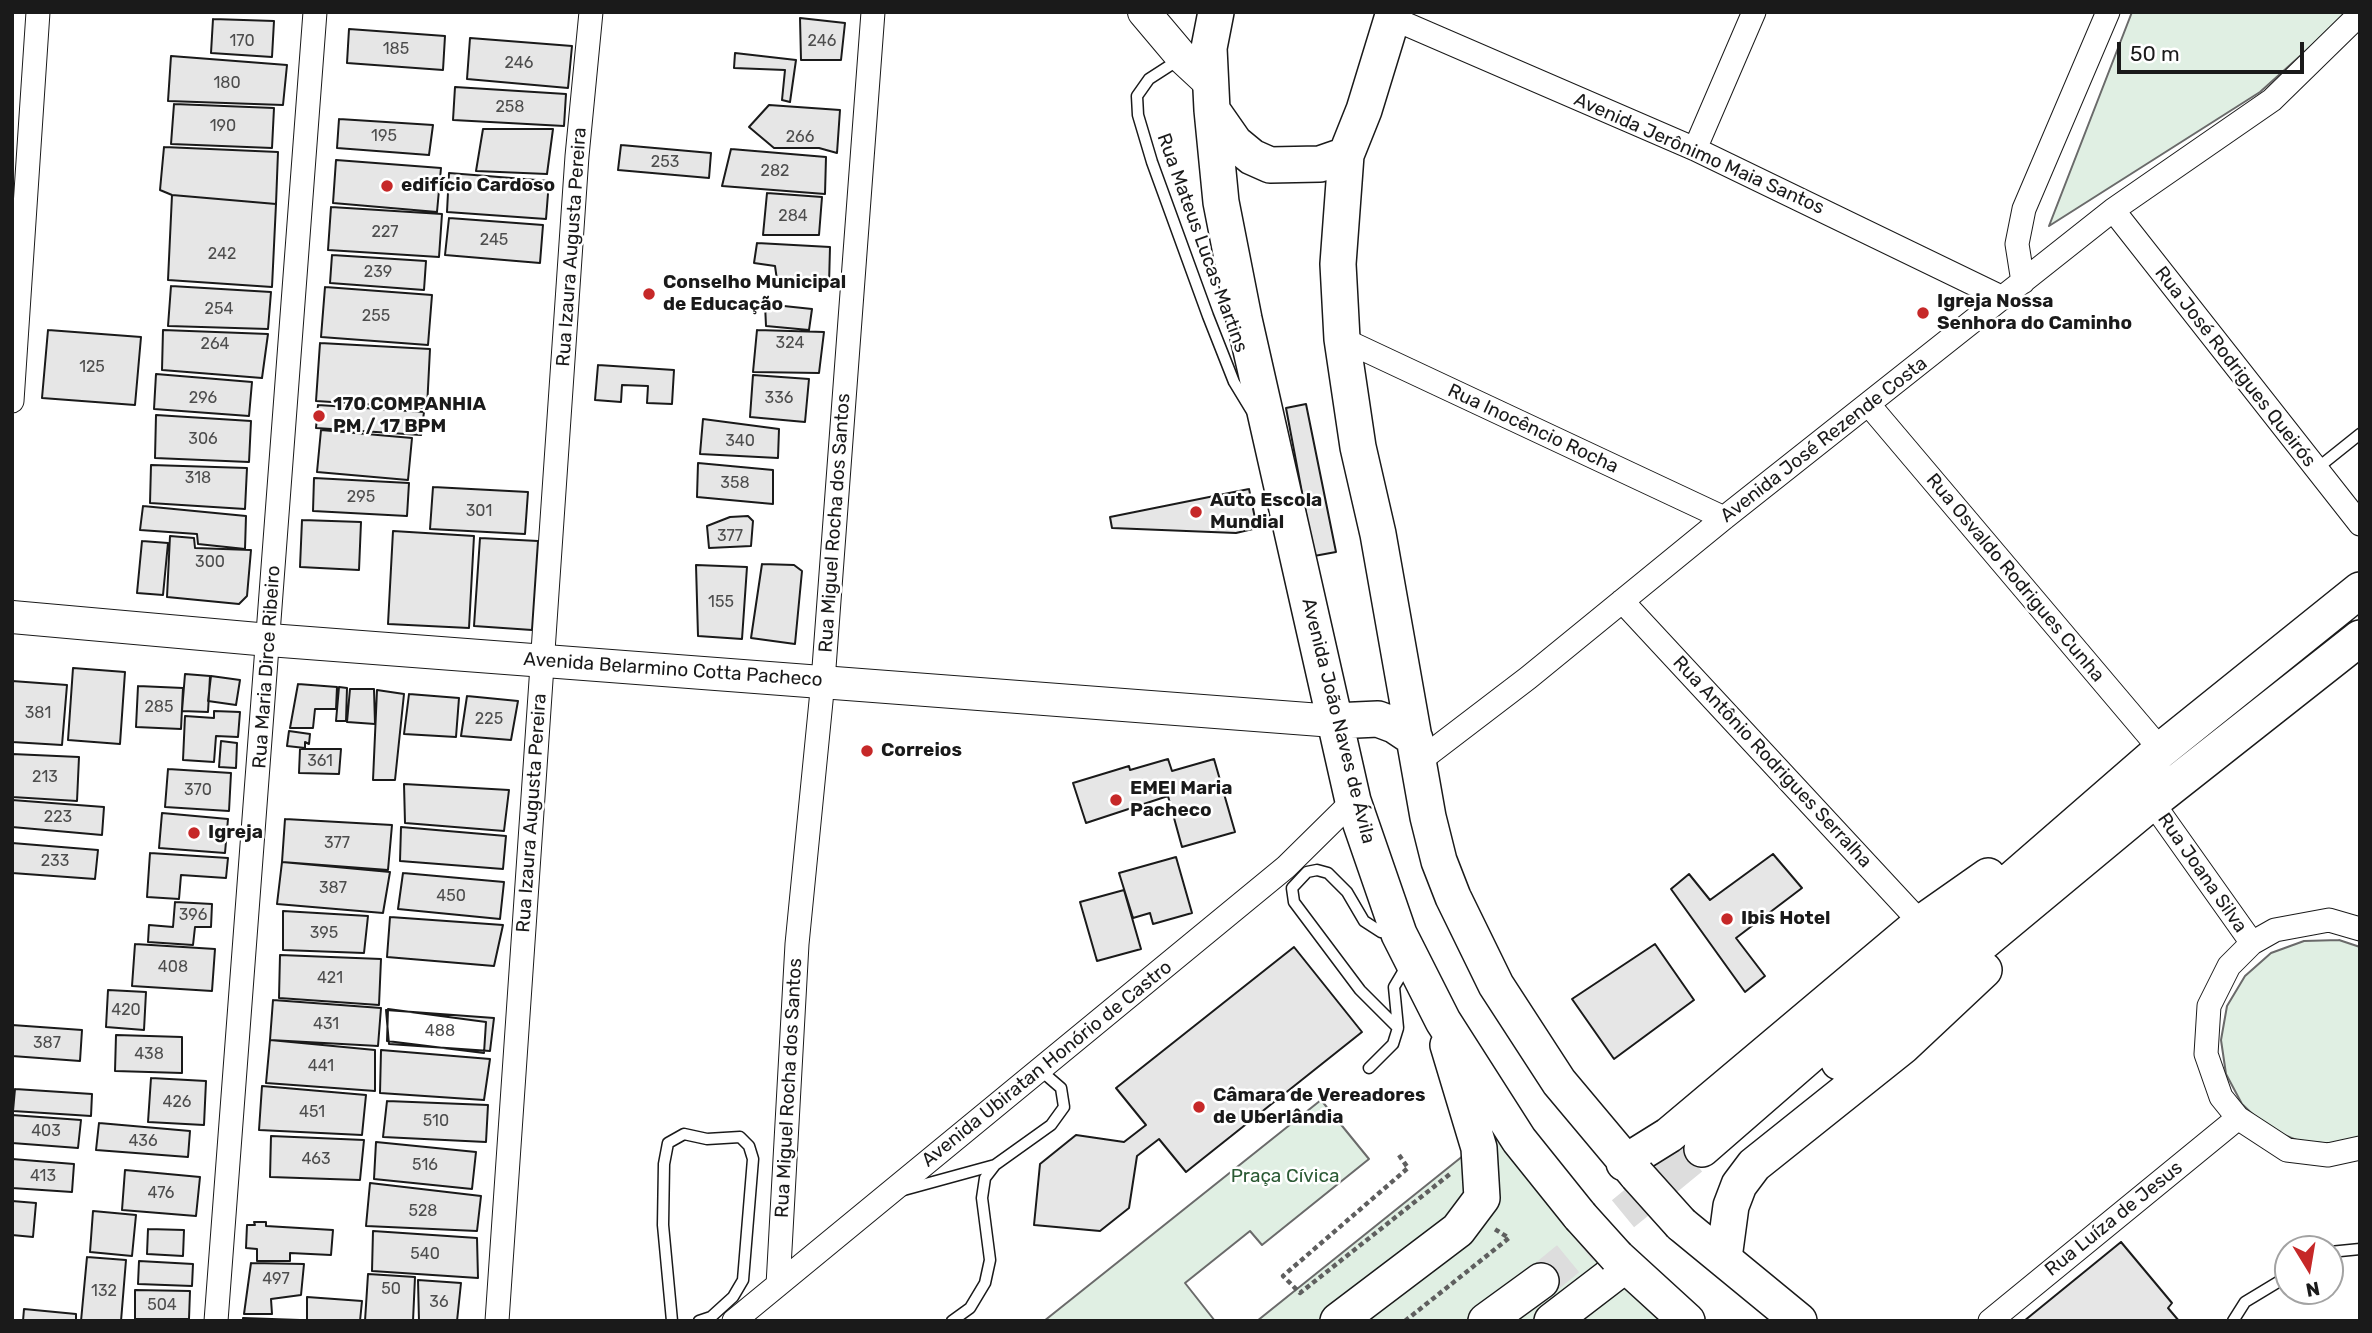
<!DOCTYPE html>
<html>
<head>
<meta charset="utf-8">
<style>
  body { margin:0 }
  #map { position:relative; width:2372px; height:1333px; overflow:hidden; background:#fff; font-family:Rubik,sans-serif }
  canvas { display:block }
  .frame { position:absolute; inset:0; border:14px solid #1a1a1a; pointer-events:none }
  .north { position:absolute; left:2274px; top:1235px; width:70px; height:70px; box-sizing:border-box; background:#fff; border:2px solid #a3a3a3; border-radius:50%; rotate:169deg; font-size:19px; font-weight:700; line-height:28px; text-align:center; color:#1a1a1a }
  .north::after { content:''; display:block; margin:auto; width:24px; height:32px; background:#c62828; clip-path:polygon(50% 0,100% 100%,50% 72%,0 100%) }
  .scale { position:absolute; left:2117px; top:42px; width:187px; height:32px; box-sizing:border-box; border:4px solid #1a1a1a; border-top:0; padding-left:9px; font-size:21px; line-height:24px; white-space:nowrap; color:#1a1a1a; -webkit-text-stroke:5px #fff; paint-order:stroke }
</style>
</head>
<body>
<div id="map">
<canvas width="2372" height="1333"></canvas>
<div class="frame"></div>
<div class="north">N</div>
<div class="scale">50 m</div>
</div>
<script>
const ctx = document.querySelector('canvas').getContext('2d');
ctx.lineJoin = 'round';
function fillPath(path, color) { ctx.fillStyle = color; ctx.fill(path, 'evenodd'); }
const shape = rows => new Path2D(rows.map(r => 'M' + r).join(''));
function trace(path, color, width, dash) { ctx.strokeStyle = color; ctx.lineWidth = width; ctx.lineCap = dash ? 'butt' : 'round'; ctx.setLineDash(dash || []); ctx.stroke(path); }
function drawText(font, color, halo, rows, align = 'center') {
  ctx.font = font + ' Rubik,sans-serif'; ctx.lineWidth = 5; ctx.setLineDash([]); ctx.textBaseline = 'middle'; ctx.strokeStyle = halo; ctx.fillStyle = color; for (const [text, x, y, turn = 0] of rows) {
    ctx.save(); ctx.translate(x, y); ctx.rotate((+turn || 0) * Math.PI / 180); ctx.textAlign = isNaN(turn) ? turn : align; if (halo) ctx.strokeText(text, 0, 0); ctx.fillText(text, 0, 0); ctx.restore();
  }
}
const green = shape([
  [2132,12,2349,12,2260,92,2049,226,2132,12],
  [2339,940,2360,947,2360,1137,2334,1144,2299,1141,2267,1128,2242,1104,2226,1074,2221,1040,2227,1006,2245,976,2271,953,2304,941,2339,940],
  [1321,1100,1369,1159,1262,1245,1250,1231,1185,1283,1215,1321,1044,1321,1321,1100],
  [1499,1127,1666,1321,1257,1321,1499,1127]
]);
fillPath(green, '#e0efe3');
trace(green, '#6a6a6a', 2);
const building = shape([
  [800,18,845,23,841,60,801,60,800,18],
  [213,19,274,21,272,57,211,53,213,19],
  [349,29,445,36,443,70,347,63,349,29],
  [470,38,572,46,568,88,467,79,470,38],
  [735,53,796,60,790,102,782,100,785,70,734,68,735,53],
  [171,56,287,65,283,105,168,101,171,56],
  [455,87,566,94,564,126,453,120,455,87],
  [174,104,274,108,272,148,171,144,174,104],
  [769,105,840,110,837,153,819,148,774,148,749,127,769,105],
  [339,119,433,125,429,155,337,148,339,119],
  [483,129,553,129,547,174,476,171,483,129],
  [621,145,711,153,709,178,618,170,621,145],
  [164,147,278,152,276,204,172,195,160,190,164,147],
  [731,149,826,157,825,194,722,186,731,149],
  [336,160,441,168,437,212,333,203,336,160],
  [449,173,549,181,546,219,447,212,449,173],
  [767,193,822,197,819,235,763,235,767,193],
  [172,195,276,204,272,287,168,280,172,195],
  [331,207,442,214,439,257,328,250,331,207],
  [449,218,543,225,540,263,445,255,449,218],
  [757,243,830,247,829,285,777,280,775,266,754,263,757,243],
  [332,255,426,261,424,290,330,283,332,255],
  [171,286,271,292,268,329,168,326,171,286],
  [325,287,432,295,428,345,321,337,325,287],
  [765,304,812,309,809,330,766,326,765,304],
  [48,330,141,337,135,405,42,398,48,330],
  [163,330,268,334,262,378,162,370,163,330],
  [757,330,824,332,819,373,753,372,757,330],
  [320,343,430,349,427,408,316,401,320,343],
  [598,365,674,370,672,404,647,403,648,386,622,385,621,402,595,400,598,365],
  [156,374,252,382,249,416,154,409,156,374],
  [753,375,809,379,805,422,750,417,753,375],
  [1306,404,1336,552,1314,556,1286,408,1306,404],
  [318,405,424,412,421,435,316,428,318,405],
  [156,415,251,421,249,462,155,458,156,415],
  [703,419,779,429,778,458,700,454,703,419],
  [321,430,412,438,408,480,317,472,321,430],
  [698,463,773,470,773,504,697,497,698,463],
  [151,465,247,468,245,509,150,503,151,465],
  [314,478,409,483,407,516,313,511,314,478],
  [433,487,528,492,525,534,430,529,433,487],
  [1249,489,1257,528,1236,533,1112,528,1110,517,1249,489],
  [143,506,246,516,245,549,198,544,197,534,140,530,143,506],
  [748,516,753,521,751,546,709,548,707,526,730,517,748,516],
  [302,520,361,522,359,570,300,567,302,520],
  [393,531,474,536,469,628,388,624,393,531],
  [170,536,194,538,195,548,251,550,247,596,239,604,167,597,170,536],
  [480,538,538,541,532,630,474,626,480,538],
  [142,541,168,543,163,595,137,593,142,541],
  [762,564,794,565,802,571,795,644,751,638,762,564],
  [696,565,747,567,742,639,698,636,696,565],
  [73,668,125,672,120,744,68,740,73,668],
  [185,674,210,676,208,712,182,711,185,674],
  [211,676,240,680,236,705,208,701,211,676],
  [12,681,67,685,62,745,12,742,12,681],
  [298,684,337,687,336,709,315,709,313,728,290,728,298,684],
  [138,686,183,688,181,729,136,727,138,686],
  [339,687,347,688,346,721,336,721,339,687],
  [350,689,374,689,375,724,347,722,350,689],
  [377,690,404,694,395,780,373,780,377,690],
  [409,694,459,698,456,737,404,734,409,694],
  [467,696,518,701,511,740,461,736,467,696],
  [214,711,240,712,238,737,216,736,214,762,183,760,185,716,214,718,214,711],
  [289,731,310,734,309,744,305,742,305,748,287,746,289,731],
  [221,741,237,743,236,768,219,767,221,741],
  [300,749,341,749,339,774,299,773,300,749],
  [12,754,79,757,77,801,12,797,12,754],
  [1168,759,1172,771,1214,759,1235,832,1182,847,1168,796,1086,823,1073,783,1129,766,1130,770,1168,759],
  [168,769,231,773,229,811,165,807,168,769],
  [404,784,509,790,504,831,405,823,404,784],
  [12,800,104,807,102,835,12,827,12,800],
  [162,813,228,819,225,853,159,848,162,813],
  [285,819,392,825,388,870,282,862,285,819],
  [401,827,506,836,503,869,400,861,401,827],
  [12,843,98,850,95,879,12,873,12,843],
  [150,853,228,858,226,878,181,875,179,899,147,897,150,853],
  [1773,854,1802,888,1736,938,1765,976,1745,992,1671,889,1689,874,1710,900,1773,854],
  [1176,857,1192,913,1153,924,1150,913,1133,918,1119,873,1176,857],
  [282,862,390,872,383,913,277,904,282,862],
  [403,873,504,882,500,919,398,909,403,873],
  [1124,890,1141,949,1097,961,1080,902,1124,890],
  [175,902,212,904,211,927,195,927,193,945,148,942,149,925,173,927,175,902],
  [283,911,368,916,364,953,283,950,283,911],
  [390,917,503,925,494,966,387,957,390,917],
  [135,944,215,949,212,991,132,986,135,944],
  [1655,944,1694,1000,1614,1059,1572,999,1655,944],
  [1294,947,1362,1032,1186,1172,1159,1139,1137,1156,1129,1208,1100,1231,1034,1225,1040,1164,1076,1135,1124,1142,1146,1125,1116,1088,1294,947],
  [280,955,381,959,379,1005,279,998,280,955],
  [108,990,146,992,144,1030,106,1027,108,990],
  [273,1000,381,1008,378,1046,270,1040,273,1000],
  [388,1009,486,1022,484,1053,387,1041,388,1009],
  [386,1010,494,1018,490,1051,389,1044,386,1010],
  [12,1025,82,1030,80,1061,12,1056,12,1025],
  [116,1035,182,1037,182,1073,115,1071,116,1035],
  [270,1040,375,1050,375,1091,266,1083,270,1040],
  [381,1050,490,1059,484,1100,380,1093,381,1050],
  [151,1078,206,1081,204,1125,148,1122,151,1078],
  [262,1086,366,1095,362,1135,259,1130,262,1086],
  [15,1089,92,1094,91,1116,13,1111,15,1089],
  [387,1101,488,1105,486,1142,383,1137,387,1101],
  [12,1115,81,1120,78,1148,12,1143,12,1115],
  [99,1123,190,1131,188,1157,96,1150,99,1123],
  [271,1136,364,1140,360,1180,270,1177,271,1136],
  [376,1142,476,1152,472,1189,374,1179,376,1142],
  [12,1159,74,1164,72,1192,12,1188,12,1159],
  [125,1170,200,1177,196,1216,122,1210,125,1170],
  [370,1183,481,1196,477,1231,366,1226,370,1183],
  [12,1201,36,1203,33,1237,12,1235,12,1201],
  [93,1211,136,1215,132,1256,90,1252,93,1211],
  [254,1222,266,1222,266,1226,333,1230,331,1255,290,1253,290,1261,257,1261,257,1249,246,1248,247,1225,255,1225,254,1222],
  [148,1229,184,1230,183,1256,147,1254,148,1229],
  [373,1231,477,1238,478,1278,372,1271,373,1231],
  [2121,1242,2172,1303,2168,1308,2179,1321,2024,1321,2121,1242],
  [87,1257,126,1260,121,1321,81,1321,87,1257],
  [139,1261,193,1264,192,1286,138,1284,139,1261],
  [251,1263,304,1264,301,1295,271,1299,272,1314,244,1314,251,1263],
  [368,1274,415,1277,413,1321,365,1321,368,1274],
  [418,1280,461,1283,457,1321,419,1321,418,1280],
  [135,1290,190,1291,189,1319,135,1319,135,1290],
  [307,1297,362,1301,360,1321,307,1321,307,1297],
  [24,1309,76,1314,76,1321,23,1321,24,1309],
  [243,1318,300,1320,243,1321,243,1318]
]);
fillPath(building, '#e6e6e6');
trace(building, '#1a1a1a', 2);
trace(shape([
  [1541,1281,1702,1149]
]), '#ddd', 35, [35, 18]);
const lane = shape([
  [1180,59,1149,79,1137,96,1138,115,1152,162,1208,316,1234,382,1251,410],
  [2315,470,2360,434],
  [1393,933,1381,932,1364,921,1347,892,1328,873,1317,870,1307,872,1292,888,1294,902,1360,990,1398,1028,1394,987,1407,965],
  [1369,1068,1393,1044,1398,1028],
  [900,1191,995,1165],
  [2330,1252,2360,1249],
  [672,1321,663,1225,664,1164,668,1143,684,1134,707,1139,740,1137,749,1146,753,1159,743,1280,733,1297,711,1317,699,1321],
  [952,1321,970,1308,985,1283,990,1260,982,1198,985,1178,995,1165,1051,1125,1064,1107,1061,1088,1039,1069],
  [2233,1321,2245,1302,2288,1276]
]);
const street = shape([
  [1392,18,1695,149,2003,298],
  [1695,149,1754,12],
  [2113,210,2360,524],
  [2023,282,2017,244,2024,209,2108,12],
  [1342,339,1724,518],
  [12,401,38,12],
  [1869,405,2161,750],
  [1622,601,1921,923],
  [1418,762,1528,678,1724,518,2113,210,2272,100,2360,14],
  [2152,802,2252,943],
  [2360,929,2329,920,2275,930,2252,943,2229,966,2209,1006,2206,1054,2221,1097,2238,1118,2287,1150,2328,1155,2360,1148],
  [778,1285,797,944,823,681,873,12],
  [216,1321,315,12],
  [497,1321,577,156,591,12],
  [734,1321,1286,867,1353,801],
  [1990,1321,2238,1118]
]);
const secondary = shape([
  [1144,12,1182,57,1210,83],
  [12,617,269,640,1334,721]
]);
const primary = shape([
  [1216,12,1209,48,1212,110,1221,202,1244,319,1353,801,1399,934,1443,1021,1519,1140,1580,1216],
  [1394,12,1364,110,1346,155,1338,264,1342,339,1358,447,1378,534,1428,817,1439,861,1453,897,1496,985,1559,1082,1637,1175],
  [1212,110,1235,143,1252,157,1270,165,1320,164,1346,155],
  [1334,721,1378,719,1394,725,1415,739],
  [1839,1062,2152,802,2360,638],
  [1702,1149,2161,750,2360,590],
  [1624,1163,1669,1135,1921,923,1988,876],
  [1681,1224,1799,1321],
  [1617,1257,1687,1321],
  [1724,1258,1731,1206,1739,1185,1754,1165,1903,1046,1984,970],
  [1338,1321,1458,1230,1482,1198,1479,1148,1448,1045],
  [1486,1321,1541,1281],
  [1552,1321,1625,1265]
]);
trace(lane, '#1a1a1a', 13);
trace(street, '#1a1a1a', 25);
trace(secondary, '#1a1a1a', 34);
trace(primary, '#1a1a1a', 38);
trace(shape([
  [1399,1155,1408,1168,1283,1276,1300,1293,1450,1174,1452,1176],
  [1405,1321,1509,1238,1493,1228]
]), '#5f5f5f', 4.5, [5, 3.5]);
trace(lane, '#fff', 10);
trace(street, '#fff', 23);
trace(secondary, '#fff', 32);
trace(primary, '#fff', 35);
const primaryBridge = shape([
  [1637,1175,1681,1224],
  [1580,1216,1617,1257]
]);
trace(primaryBridge, '#1a1a1a', 38, []);
trace(primaryBridge, '#fff', 35);
for (const [x, y, r, color] of [
  [387,186,7,"#c62828"],
  [649,294,7,"#c62828"],
  [1923,313,7,"#c62828"],
  [319,416,7,"#c62828"],
  [1196,512,7,"#c62828"],
  [867,751,7,"#c62828"],
  [1116,800,7,"#c62828"],
  [194,833,7,"#c62828"],
  [1727,919,7,"#c62828"],
  [1199,1107,7,"#c62828"]
]) { const dot = new Path2D(); dot.arc(x, y, r, 0, 2 * Math.PI); ctx.fillStyle = color; ctx.fill(dot); trace(dot, '#fff', 2.5); }
drawText('16px', '#4d4d4d', null, [
  ["170",242,41],
  ["246",822,41],
  ["185",396,49],
  ["246",519,63],
  ["180",227,83],
  ["258",510,107],
  ["190",223,126],
  ["195",384,136],
  ["266",800,137],
  ["253",665,162],
  ["282",775,171],
  ["284",793,216],
  ["227",385,232],
  ["245",494,240],
  ["242",222,254],
  ["239",378,272],
  ["254",219,309],
  ["255",376,316],
  ["324",790,343],
  ["264",215,344],
  ["125",92,367],
  ["296",203,398],
  ["336",779,398],
  ["306",203,439],
  ["340",740,441],
  ["318",198,478],
  ["358",735,483],
  ["295",361,497],
  ["301",479,511],
  ["377",730,536],
  ["300",210,562],
  ["155",721,602],
  ["285",159,707],
  ["381",38,713],
  ["225",489,719],
  ["361",320,761],
  ["213",45,777],
  ["370",198,790],
  ["223",58,817],
  ["377",337,843],
  ["233",55,861],
  ["387",333,888],
  ["450",451,896],
  ["396",193,915],
  ["395",324,933],
  ["408",173,967],
  ["421",330,978],
  ["420",126,1010],
  ["431",326,1024],
  ["488",440,1031],
  ["387",47,1043],
  ["438",149,1054],
  ["441",321,1066],
  ["426",177,1102],
  ["451",312,1112],
  ["510",436,1121],
  ["403",46,1131],
  ["436",143,1141],
  ["463",316,1159],
  ["516",425,1165],
  ["413",43,1176],
  ["476",161,1193],
  ["528",423,1211],
  ["540",425,1254],
  ["497",276,1279],
  ["50",391,1289],
  ["132",104,1291],
  ["36",439,1302],
  ["504",162,1305]
]);
drawText('19px', '#1a1a1a', '#fff', [
  ["Avenida Jerônimo Maia Santos",1699,154,24],
  ["Rua Mateus Lucas Martins",1202,243,70],
  ["Rua Izaura Augusta Pereira",572,247,-86],
  ["Rua José Rodrigues Queirós",2235,367,52],
  ["Rua Inocêncio Rocha",1533,429,25],
  ["Avenida José Rezende Costa",1824,440,-38],
  ["Rua Miguel Rocha dos Santos",835,523,-86],
  ["Rua Osvaldo Rodrigues Cunha",2015,578,50],
  ["Rua Maria Dirce Ribeiro",267,667,-86],
  ["Avenida Belarmino Cotta Pacheco",673,670,4],
  ["Avenida João Naves de Ávila",1338,721,76],
  ["Rua Antônio Rodrigues Serralha",1772,762,47],
  ["Rua Izaura Augusta Pereira",532,813,-86],
  ["Rua Joana Silva",2202,873,55],
  ["Avenida Ubiratan Honório de Castro",1047,1064,-39],
  ["Rua Miguel Rocha dos Santos",789,1088,-87],
  ["Rua Luíza de Jesus",2114,1219,-39]
]);
drawText('bold 19px', '#1a1a1a', '#fff', [
  ["edifício Cardoso",401,186],
  ["Conselho Municipal",663,283],
  ["de Educação",663,305],
  ["Igreja Nossa",1937,302],
  ["Senhora do Caminho",1937,324],
  ["170 COMPANHIA",333,405],
  ["PM / 17 BPM",333,427],
  ["Auto Escola",1210,501],
  ["Mundial",1210,523],
  ["Correios",881,751],
  ["EMEI Maria",1130,789],
  ["Pacheco",1130,811],
  ["Igreja",208,833],
  ["Ibis Hotel",1741,919],
  ["Câmara de Vereadores",1213,1096],
  ["de Uberlândia",1213,1118]
], 'left');
drawText('19px', '#2b5a34', '#fff', [
  ["Praça Cívica",1285,1177]
]);
</script>
</body>
</html>
